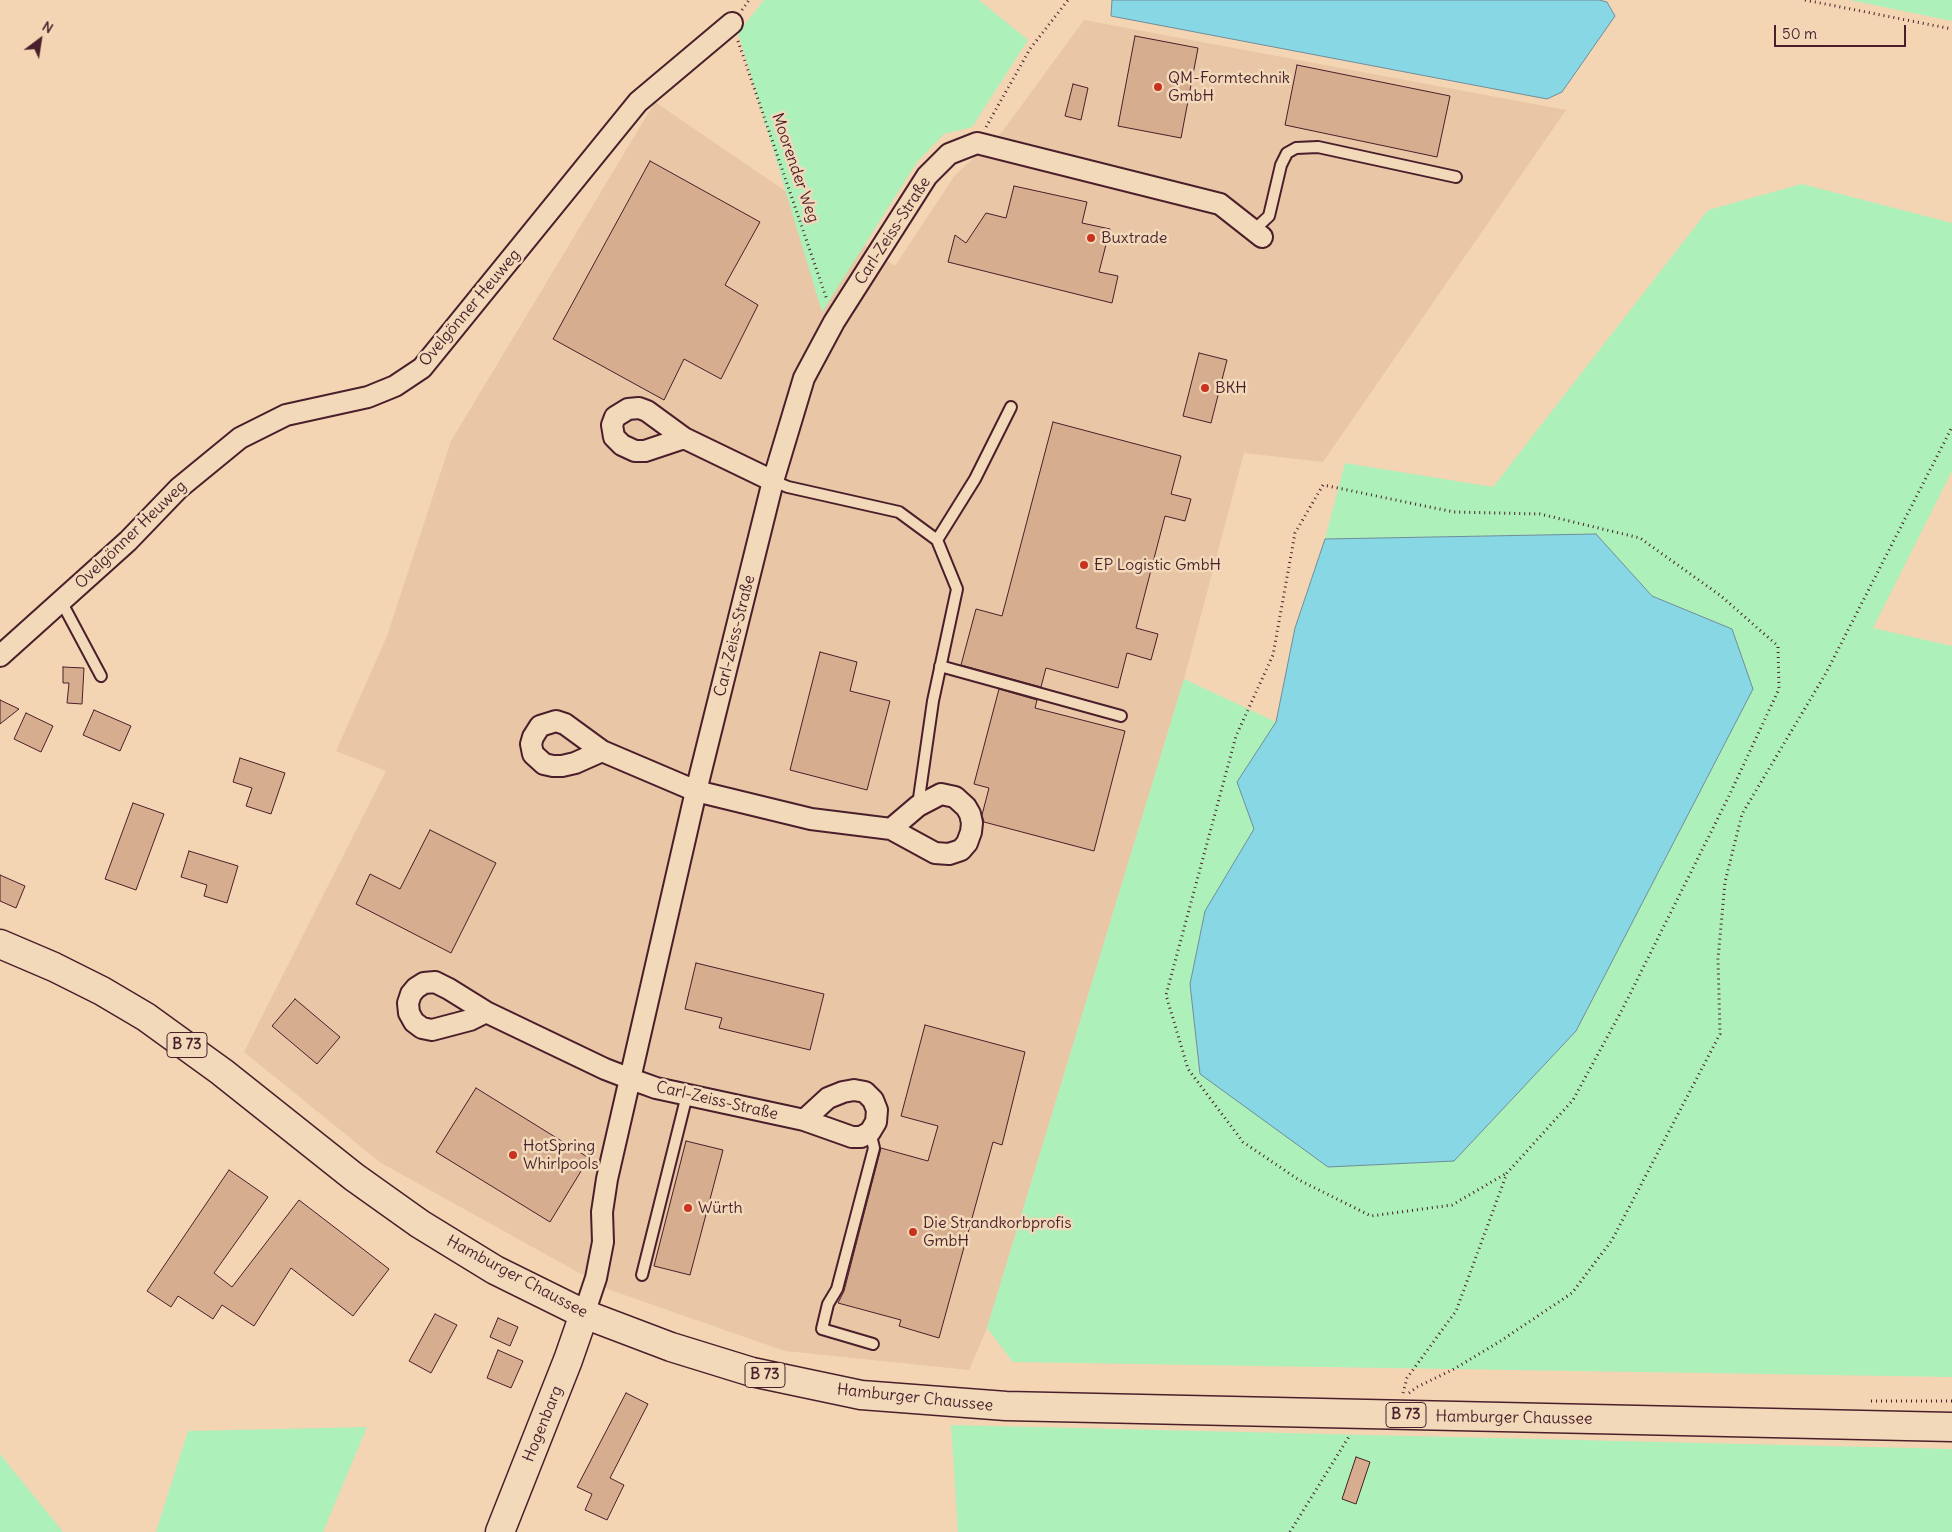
<!DOCTYPE html>
<html>
<head>
<meta charset="utf-8">
<style>
  body { margin:0 }
  #map { position:relative; width:1952px; height:1532px; overflow:hidden; background:#f3d5b4; font-family:Delius,sans-serif }
  canvas { display:block }
  .north { position:absolute; left:15px; top:15px; width:50px; height:50px; -webkit-text-stroke:4px #f2d9ba; paint-order:stroke; rotate:31deg; font-size:14px; font-weight:700; line-height:20px; text-align:center; color:#4a1f2b }
  .north::after { content:''; display:block; margin:auto; width:18px; height:22px; background:#4a1f2b; clip-path:polygon(50% 0,100% 100%,50% 72%,0 100%) }
  .scale { position:absolute; left:1774px; top:25px; width:132px; height:22px; box-sizing:border-box; border:2px solid #4a1f2b; border-top:0; padding-left:6px; font-size:15px; line-height:18px; white-space:nowrap; color:#4a1f2b; -webkit-text-stroke:4px #f2d9ba; paint-order:stroke }
</style>
</head>
<body>
<div id="map">
<canvas width="1952" height="1532"></canvas>
<div class="north">N</div>
<div class="scale">50 m</div>
</div>
<script>
const ctx = document.querySelector('canvas').getContext('2d');
ctx.lineJoin = 'round';
function fillPath(path, color) { ctx.fillStyle = color; ctx.fill(path, 'evenodd'); }
const shape = rows => new Path2D(rows.map(r => 'M' + r).join(''));
function trace(path, color, width, dash) { ctx.strokeStyle = color; ctx.lineWidth = width; ctx.lineCap = dash ? 'butt' : 'round'; ctx.setLineDash(dash || []); ctx.stroke(path); }
function drawText(font, color, halo, rows, align = 'center') {
  ctx.font = font + ' Delius,sans-serif'; ctx.lineWidth = 5; ctx.setLineDash([]); ctx.textBaseline = 'middle'; ctx.strokeStyle = halo; ctx.fillStyle = color; for (const [text, x, y, turn = 0] of rows) {
    ctx.save(); ctx.translate(x, y); ctx.rotate((+turn || 0) * Math.PI / 180); ctx.textAlign = isNaN(turn) ? turn : align; if (halo) ctx.strokeText(text, 0, 0); ctx.fillText(text, 0, 0); ctx.restore();
  }
}
fillPath(shape([
  [1084,20,1566,110,1323,462,1244,453,1184,679,987,1328,969,1370,785,1351,610,1290,381,1163,244,1052,386,771,336,751,387,636,451,441,655,102,895,266,955,175,1002,132]
]), '#e8c6a6');
fillPath(shape([
  [764,0,979,0,1028,40,972,127,944,134,917,162,822,312,738,33],
  [1850,0,1952,0,1952,21],
  [1802,184,1952,223,1952,471,1873,628,1952,646,1952,1377,1013,1362,987,1328,1184,679,1276,722,1237,782,1255,829,1205,911,1190,984,1200,1074,1454,1161,1576,1031,1753,689,1732,629,1652,596,1596,534,1325,539,1345,463,1493,487,1708,210],
  [951,1425,1952,1449,1952,1532,958,1532],
  [367,1427,323,1532,156,1532,188,1431],
  [0,1454,63,1532,0,1532]
]), '#adf0ba');
const water = shape([
  [1112,0,1599,0,1607,2,1615,16,1562,92,1547,99,1111,16,1112,0],
  [1596,534,1652,596,1732,629,1753,689,1576,1031,1454,1161,1328,1167,1200,1074,1190,984,1205,911,1254,829,1237,782,1276,722,1295,628,1325,539,1596,534]
]);
fillPath(water, '#88d7e4');
trace(water, '#6f8d9a', 1);
const building = shape([
  [1135,36,1198,48,1181,138,1118,126,1135,36],
  [1297,65,1450,96,1437,157,1285,125,1297,65],
  [1073,84,1088,88,1081,120,1065,116,1073,84],
  [650,161,760,222,725,285,758,305,721,379,684,359,664,400,553,339,650,161],
  [1014,186,1087,202,1082,223,1110,229,1099,272,1118,276,1112,303,948,262,955,235,966,243,986,213,1006,218,1014,186],
  [1199,353,1227,360,1211,423,1183,416,1199,353],
  [1053,422,1181,456,1171,494,1191,499,1185,521,1165,516,1136,628,1158,634,1151,660,1127,653,1118,688,1046,668,1041,687,961,665,976,609,1002,616,1053,422],
  [820,652,857,662,850,691,890,701,867,790,790,770,820,652],
  [63,667,84,668,82,704,67,703,69,683,63,683,63,667],
  [999,689,1037,700,1035,708,1125,731,1094,851,984,822,982,815,989,788,974,784,999,689],
  [0,700,19,709,0,724,0,700],
  [94,710,131,726,120,751,83,735,94,710],
  [26,713,53,726,41,752,14,739,26,713],
  [240,758,285,773,271,814,246,806,252,788,233,782,240,758],
  [133,803,164,814,136,890,105,879,133,803],
  [430,830,496,863,451,953,356,904,370,874,400,889,430,830],
  [189,851,238,866,227,903,204,896,207,885,181,877,189,851],
  [0,875,25,886,16,908,0,901,0,875],
  [696,963,824,994,810,1050,719,1028,722,1018,685,1009,696,963],
  [295,999,340,1037,317,1064,272,1026,295,999],
  [925,1025,1025,1052,1002,1145,993,1142,939,1338,899,1326,901,1320,838,1303,844,1291,881,1148,928,1161,938,1126,901,1116,925,1025],
  [476,1088,589,1158,550,1222,436,1152,476,1088],
  [686,1141,723,1150,690,1275,654,1266,686,1141],
  [229,1170,268,1197,214,1273,232,1287,299,1200,389,1269,353,1316,291,1268,254,1326,222,1305,213,1319,178,1296,171,1307,147,1291,229,1170],
  [435,1314,457,1325,431,1373,409,1361,435,1314],
  [498,1318,518,1327,510,1346,490,1337,498,1318],
  [498,1350,523,1361,511,1388,487,1378,498,1350],
  [626,1393,648,1404,610,1478,624,1485,607,1520,585,1510,592,1494,577,1487,626,1393],
  [1356,1457,1370,1462,1356,1504,1342,1499,1356,1457]
]);
fillPath(building, '#d7ad8f');
trace(building, '#4a1f2b', 1);
const lane = shape([
  [1254,230,1269,216,1281,165,1287,153,1296,148,1318,147,1456,177],
  [773,481,788,487,899,512,937,540,957,589,933,701,918,805],
  [937,540,975,479,1011,407],
  [61,601,101,676],
  [940,666,1121,716],
  [870,1132,874,1148,837,1289,828,1304,822,1329,873,1344],
  [642,1275,687,1095]
]);
const street = shape([
  [684,438,645,451,635,451,622,445,614,437,612,425,615,417,628,409,639,408,647,411,684,438,773,481],
  [0,656,128,541,179,488,240,438,286,415,368,397,395,386,422,368,638,102,732,23],
  [602,751,575,763,562,766,553,766,544,764,533,754,531,744,533,737,540,726,556,721,565,724,602,751,696,791,811,819,891,829,935,853,949,854,961,850,967,843,971,832,972,823,970,814,966,807,955,797,941,794,918,806,891,829],
  [486,1012,470,1020,432,1030,422,1028,414,1022,409,1013,408,1003,411,994,416,988,424,983,435,982,449,989,486,1012,605,1069,631,1079,656,1088,804,1120,852,1137,861,1137,870,1132,876,1122,877,1110,873,1100,865,1092,854,1090,843,1092,828,1098,804,1120],
  [584,1314,596,1278,603,1242,602,1212,607,1179,696,791,773,481,804,378,834,322,927,176,949,154,977,143,1220,204,1262,237]
]);
const secondary = shape([
  [500,1532,568,1360,584,1314]
]);
const primary = shape([
  [0,944,54,967,102,991,146,1017,222,1072,354,1177,420,1224,495,1270,584,1314,671,1347,752,1372,861,1395,1006,1406,1952,1427]
]);
trace(lane, '#4a1f2b', 14);
trace(street, '#4a1f2b', 24);
trace(secondary, '#4a1f2b', 31);
trace(primary, '#4a1f2b', 31);
trace(shape([
  [1805,0,1952,29],
  [742,10,749,0],
  [738,41,827,300],
  [986,127,1030,49,1068,0],
  [1403,1393,1407,1378,1456,1311,1507,1173,1573,1100,1623,1008,1728,798,1779,689,1778,646,1721,596,1640,538,1540,514,1454,512,1323,485,1295,533,1273,655,1236,736,1166,995,1188,1069,1243,1142,1299,1180,1371,1216,1452,1205,1507,1173],
  [1409,1393,1417,1387,1454,1369,1499,1342,1572,1293,1612,1240,1720,1034,1718,959,1725,882,1742,814,1826,673,1952,427],
  [1871,1401,1952,1401],
  [1290,1532,1350,1435]
]), '#4a1f2b', 3, [1, 4]);
trace(lane, '#f2d9ba', 10);
trace(street, '#f2d9ba', 20);
trace(secondary, '#f2d9ba', 28);
trace(primary, '#f2d9ba', 28);
for (const [x, y, r, color] of [
  [1158,87,5,"#c8321e"],
  [1091,238,5,"#c8321e"],
  [1205,388,5,"#c8321e"],
  [1084,565,5,"#c8321e"],
  [513,1155,5,"#c8321e"],
  [688,1208,5,"#c8321e"],
  [913,1232,5,"#c8321e"]
]) { const dot = new Path2D(); dot.arc(x, y, r, 0, 2 * Math.PI); ctx.fillStyle = color; ctx.fill(dot); trace(dot, '#f2d9ba', 2); }
for (const [x, y, w] of [
  [187,1045,40],
  [765,1375,40],
  [1406,1415,40]
]) { const box = new Path2D(); box.roundRect(x - w / 2, y - 12.5, w, 25, 4); ctx.fillStyle = '#f2d9ba'; ctx.fill(box); trace(box, '#4a1f2b', 1); }
drawText('bold 15px', '#4a1f2b', null, [
  ["B 73",187,1045],
  ["B 73",765,1375],
  ["B 73",1406,1415]
]);
drawText('16px', '#4a1f2b', '#f2d9ba', [
  ["QM-Formtechnik",1168,78],
  ["GmbH",1168,96],
  ["Buxtrade",1101,238],
  ["BKH",1215,388],
  ["EP Logistic GmbH",1094,565],
  ["HotSpring",523,1146],
  ["Whirlpools",523,1164],
  ["Würth",698,1208],
  ["Die Strandkorbprofis",923,1223],
  ["GmbH",923,1241]
], 'left');
drawText('16px', '#4a1f2b', '#f2d9ba', [
  ["Moorender Weg",795,168,71],
  ["Carl-Zeiss-Straße",893,231,-57],
  ["Ovelgönner Heuweg",470,308,-50],
  ["Ovelgönner Heuweg",131,535,-44],
  ["Carl-Zeiss-Straße",735,636,-76],
  ["Carl-Zeiss-Straße",717,1101,13],
  ["Hamburger Chaussee",517,1277,28],
  ["Hamburger Chaussee",915,1398,6],
  ["Hamburger Chaussee",1514,1418,1],
  ["Hogenbarg",543,1424,-68]
]);
</script>
</body>
</html>
